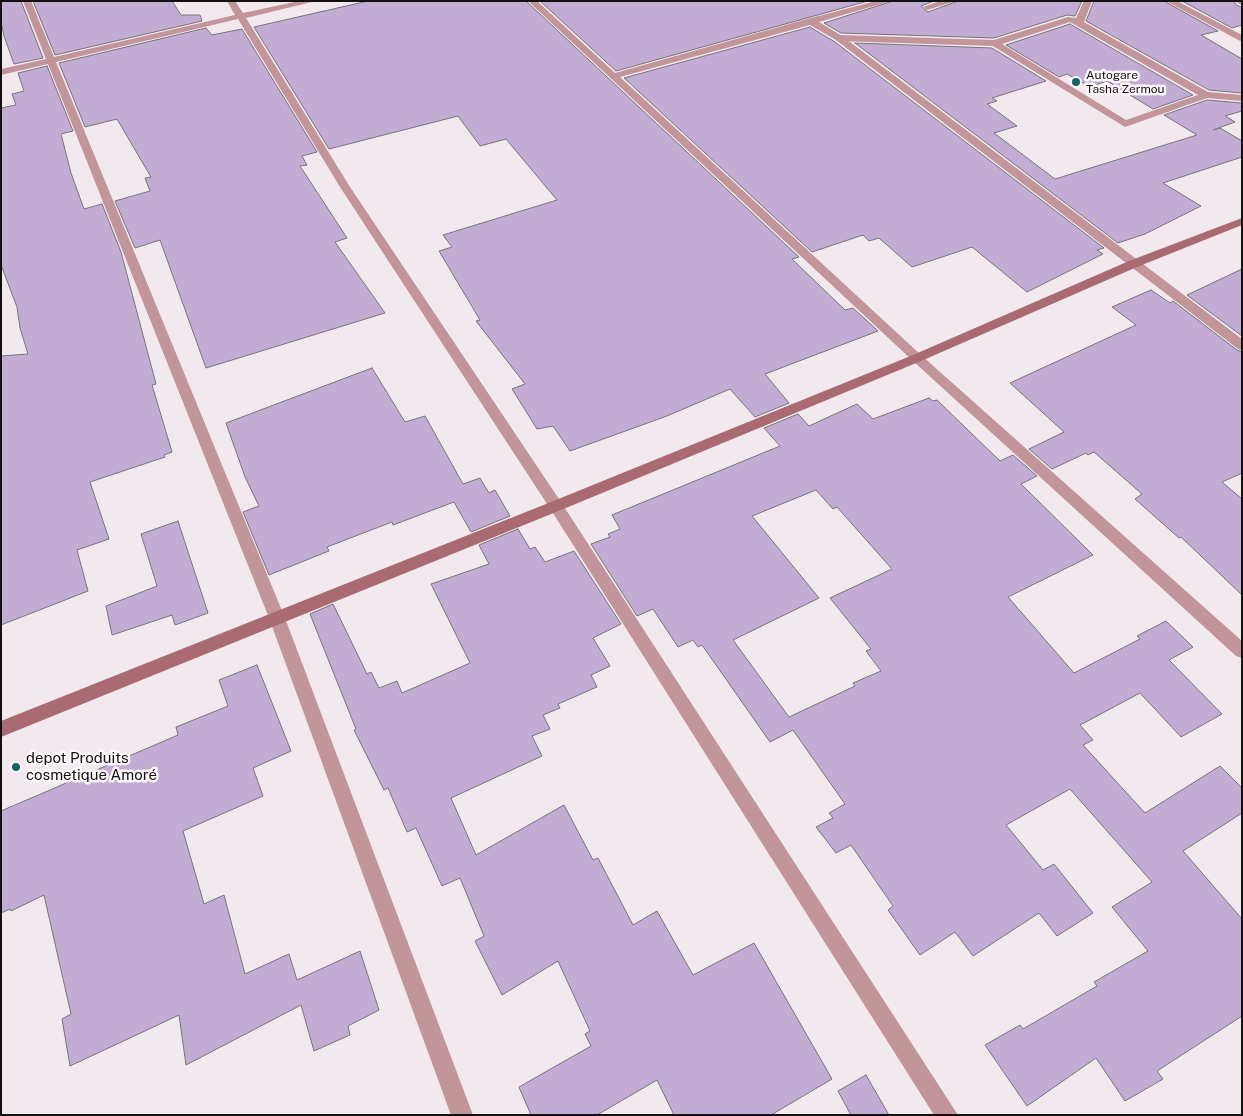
<!DOCTYPE html>
<html>
<head>
<meta charset="utf-8">
<style>
  body { margin:0 }
  #map { position:relative; width:1243px; height:1116px; overflow:hidden; background:#f2e9ef; font-family:"Public Sans",sans-serif }
  canvas { display:block }
  .frame { position:absolute; inset:0; border:2px solid #131012; pointer-events:none }
</style>
</head>
<body>
<div id="map">
<canvas width="1243" height="1116"></canvas>
<div class="frame"></div>
</div>
<script>
const ctx = document.querySelector('canvas').getContext('2d');
ctx.lineJoin = 'round';
function fillPath(path, color) { ctx.fillStyle = color; ctx.fill(path, 'evenodd'); }
const shape = rows => new Path2D(rows.map(r => 'M' + r).join(''));
function trace(path, color, width, dash) { ctx.strokeStyle = color; ctx.lineWidth = width; ctx.lineCap = dash ? 'butt' : 'round'; ctx.setLineDash(dash || []); ctx.stroke(path); }
function drawText(font, color, halo, rows, align = 'center') {
  ctx.font = font + ' "Public Sans",sans-serif'; ctx.lineWidth = 5; ctx.setLineDash([]); ctx.textBaseline = 'middle'; ctx.strokeStyle = halo; ctx.fillStyle = color; for (const [text, x, y, turn = 0] of rows) {
    ctx.save(); ctx.translate(x, y); ctx.rotate((+turn || 0) * Math.PI / 180); ctx.textAlign = isNaN(turn) ? turn : align; if (halo) ctx.strokeText(text, 0, 0); ctx.fillText(text, 0, 0); ctx.restore();
  }
}
const building = shape([
  [1,1,21,1,43,58,14,64,4,36,1,22,1,1],
  [33,1,172,1,181,15,200,15,202,21,55,55,33,1],
  [368,1,526,1,799,257,792,259,845,310,853,308,878,331,765,374,789,403,755,417,730,389,667,416,570,451,553,426,537,429,512,389,525,384,476,321,480,320,439,251,452,247,443,235,557,200,506,139,480,146,458,116,329,149,254,27,368,1],
  [540,1,868,1,616,71,540,1],
  [893,1,934,1,921,6,928,12,958,1,1082,1,1075,16,1067,15,994,38,841,33,824,23,893,1],
  [1094,1,1164,1,1218,31,1201,35,1242,59,1242,93,1209,90,1086,21,1094,1],
  [1182,1,1234,1,1236,5,1242,7,1242,25,1232,28,1182,1],
  [1070,24,1193,95,1153,109,1107,81,1090,87,1067,74,1059,77,1006,45,1070,24],
  [810,27,835,42,1104,248,1097,250,1103,254,1027,292,972,247,912,267,879,238,869,241,863,235,812,252,624,78,810,27],
  [206,28,212,35,242,29,317,152,302,156,307,165,300,166,347,238,335,242,385,313,206,368,160,240,135,248,115,201,150,191,145,178,151,177,117,119,85,127,59,63,206,28],
  [855,43,992,48,1046,81,992,98,997,101,987,104,1017,126,994,133,1055,179,1197,135,1164,115,1207,100,1242,103,1242,111,1225,116,1235,122,1213,130,1220,128,1242,141,1242,157,1163,183,1201,206,1145,234,1118,243,855,43],
  [47,66,73,131,61,134,71,173,84,209,102,204,121,252,156,384,152,385,172,452,164,455,165,457,90,482,109,539,77,550,88,591,1,625,1,356,28,354,20,328,17,307,1,265,1,108,16,105,12,94,24,91,18,73,47,66],
  [1242,269,1242,336,1187,295,1242,269],
  [1151,290,1170,303,1173,301,1237,350,1242,352,1242,473,1222,482,1242,499,1242,595,1181,537,1179,538,1135,499,1142,494,1094,452,1088,455,1086,453,1052,469,1029,449,1064,432,1010,383,1136,325,1112,307,1151,290],
  [372,368,405,422,425,416,463,484,480,478,489,493,495,490,510,516,471,532,454,502,393,525,392,522,327,547,329,551,269,575,243,512,259,506,245,477,226,423,372,368],
  [929,398,933,401,937,400,1000,461,1013,455,1037,476,1021,484,1093,555,1008,597,1074,673,1140,639,1137,636,1166,621,1193,647,1169,660,1222,714,1181,737,1140,693,1080,725,1093,740,1083,745,1145,813,1220,766,1242,788,1242,813,1183,851,1242,919,1242,1016,1157,1071,1163,1079,1125,1101,1096,1058,1027,1106,985,1045,1020,1025,1023,1029,1097,986,1094,982,1148,951,1112,907,1152,882,1070,789,1006,825,1043,870,1054,864,1093,913,1057,936,1039,913,973,956,955,932,920,955,888,910,893,906,851,845,836,853,816,827,833,818,829,813,845,804,793,730,770,742,702,645,698,647,693,640,678,647,653,609,637,616,591,544,610,537,608,534,620,529,612,515,780,446,764,428,798,414,809,426,857,404,873,419,929,398],
  [816,490,833,509,837,507,892,569,830,598,871,649,866,651,881,671,853,683,855,686,789,717,733,640,819,598,752,516,816,490],
  [178,521,208,613,175,625,172,615,112,635,106,606,157,586,141,534,178,521],
  [518,529,530,549,535,547,545,562,574,551,621,624,593,638,610,666,591,675,597,687,558,704,560,708,543,715,550,729,532,736,542,756,451,798,476,855,564,805,593,860,598,858,633,925,657,911,693,975,754,943,832,1079,771,1115,674,1115,657,1080,597,1115,531,1115,519,1087,591,1046,585,1034,590,1031,558,961,502,995,475,941,484,936,460,878,442,886,416,828,407,832,388,788,384,790,354,730,356,729,310,614,333,604,367,674,371,672,379,688,397,681,402,693,470,663,431,584,489,564,479,545,518,529],
  [257,665,291,751,253,768,263,796,183,831,204,904,224,895,245,974,289,954,297,980,360,951,379,1010,348,1026,350,1035,314,1051,301,1005,186,1065,179,1015,70,1066,62,1019,71,1014,44,895,11,911,10,909,1,913,1,811,178,735,176,727,228,706,219,680,257,665],
  [866,1075,889,1115,851,1115,838,1091,866,1075]
]);
fillPath(building, '#c3acd3');
trace(building, '#77727a', 1);
fillPath(shape([
  [940,1,956,1,927,10,923,7,940,1],
  [1084,1,1092,1,1084,22,1208,92,1242,95,1242,101,1207,98,1125,127,993,46,839,41,834,38,839,35,994,40,1068,17,1076,18,1084,1],
  [1070,22,1198,95,1126,120,1002,44,1070,22],
  [1166,1,1177,1,1242,35,1242,42,1166,1]
]), '#c19599');
fillPath(shape([
  [23,1,31,1,54,57,235,15,227,1,235,1,243,13,299,1,316,1,246,18,350,187,561,502,958,1115,934,1115,551,510,340,187,238,19,56,62,285,618,473,1115,451,1115,269,618,48,64,1,75,1,69,46,59,23,1],
  [528,1,537,1,615,73,807,19,876,1,891,1,819,22,842,36,1242,339,1242,350,1238,349,836,40,810,25,620,77,921,355,1242,641,1242,658,1236,656,913,361,528,1],
  [1236,1,1242,1,1242,5,1237,3,1236,1]
]), '#c19599');
fillPath(shape([
  [1242,218,1242,225,1137,267,921,361,561,510,1,737,1,721,551,502,913,355,1129,261,1242,218]
]), '#a96a71');
for (const [x, y, r, color] of [
  [1076,82,5,"#176561"],
  [16,767,5,"#176561"]
]) { const dot = new Path2D(); dot.arc(x, y, r, 0, 2 * Math.PI); ctx.fillStyle = color; ctx.fill(dot); trace(dot, '#fff7fb', 2); }
drawText('12px', '#131012', '#fff7fb', [
  ["Autogare",1086,75],
  ["Tasha Zermou",1086,89]
], 'left');
drawText('15px', '#131012', '#fff7fb', [
  ["depot Produits",26,758],
  ["cosmetique Amoré",26,775]
], 'left');
</script>
</body>
</html>
